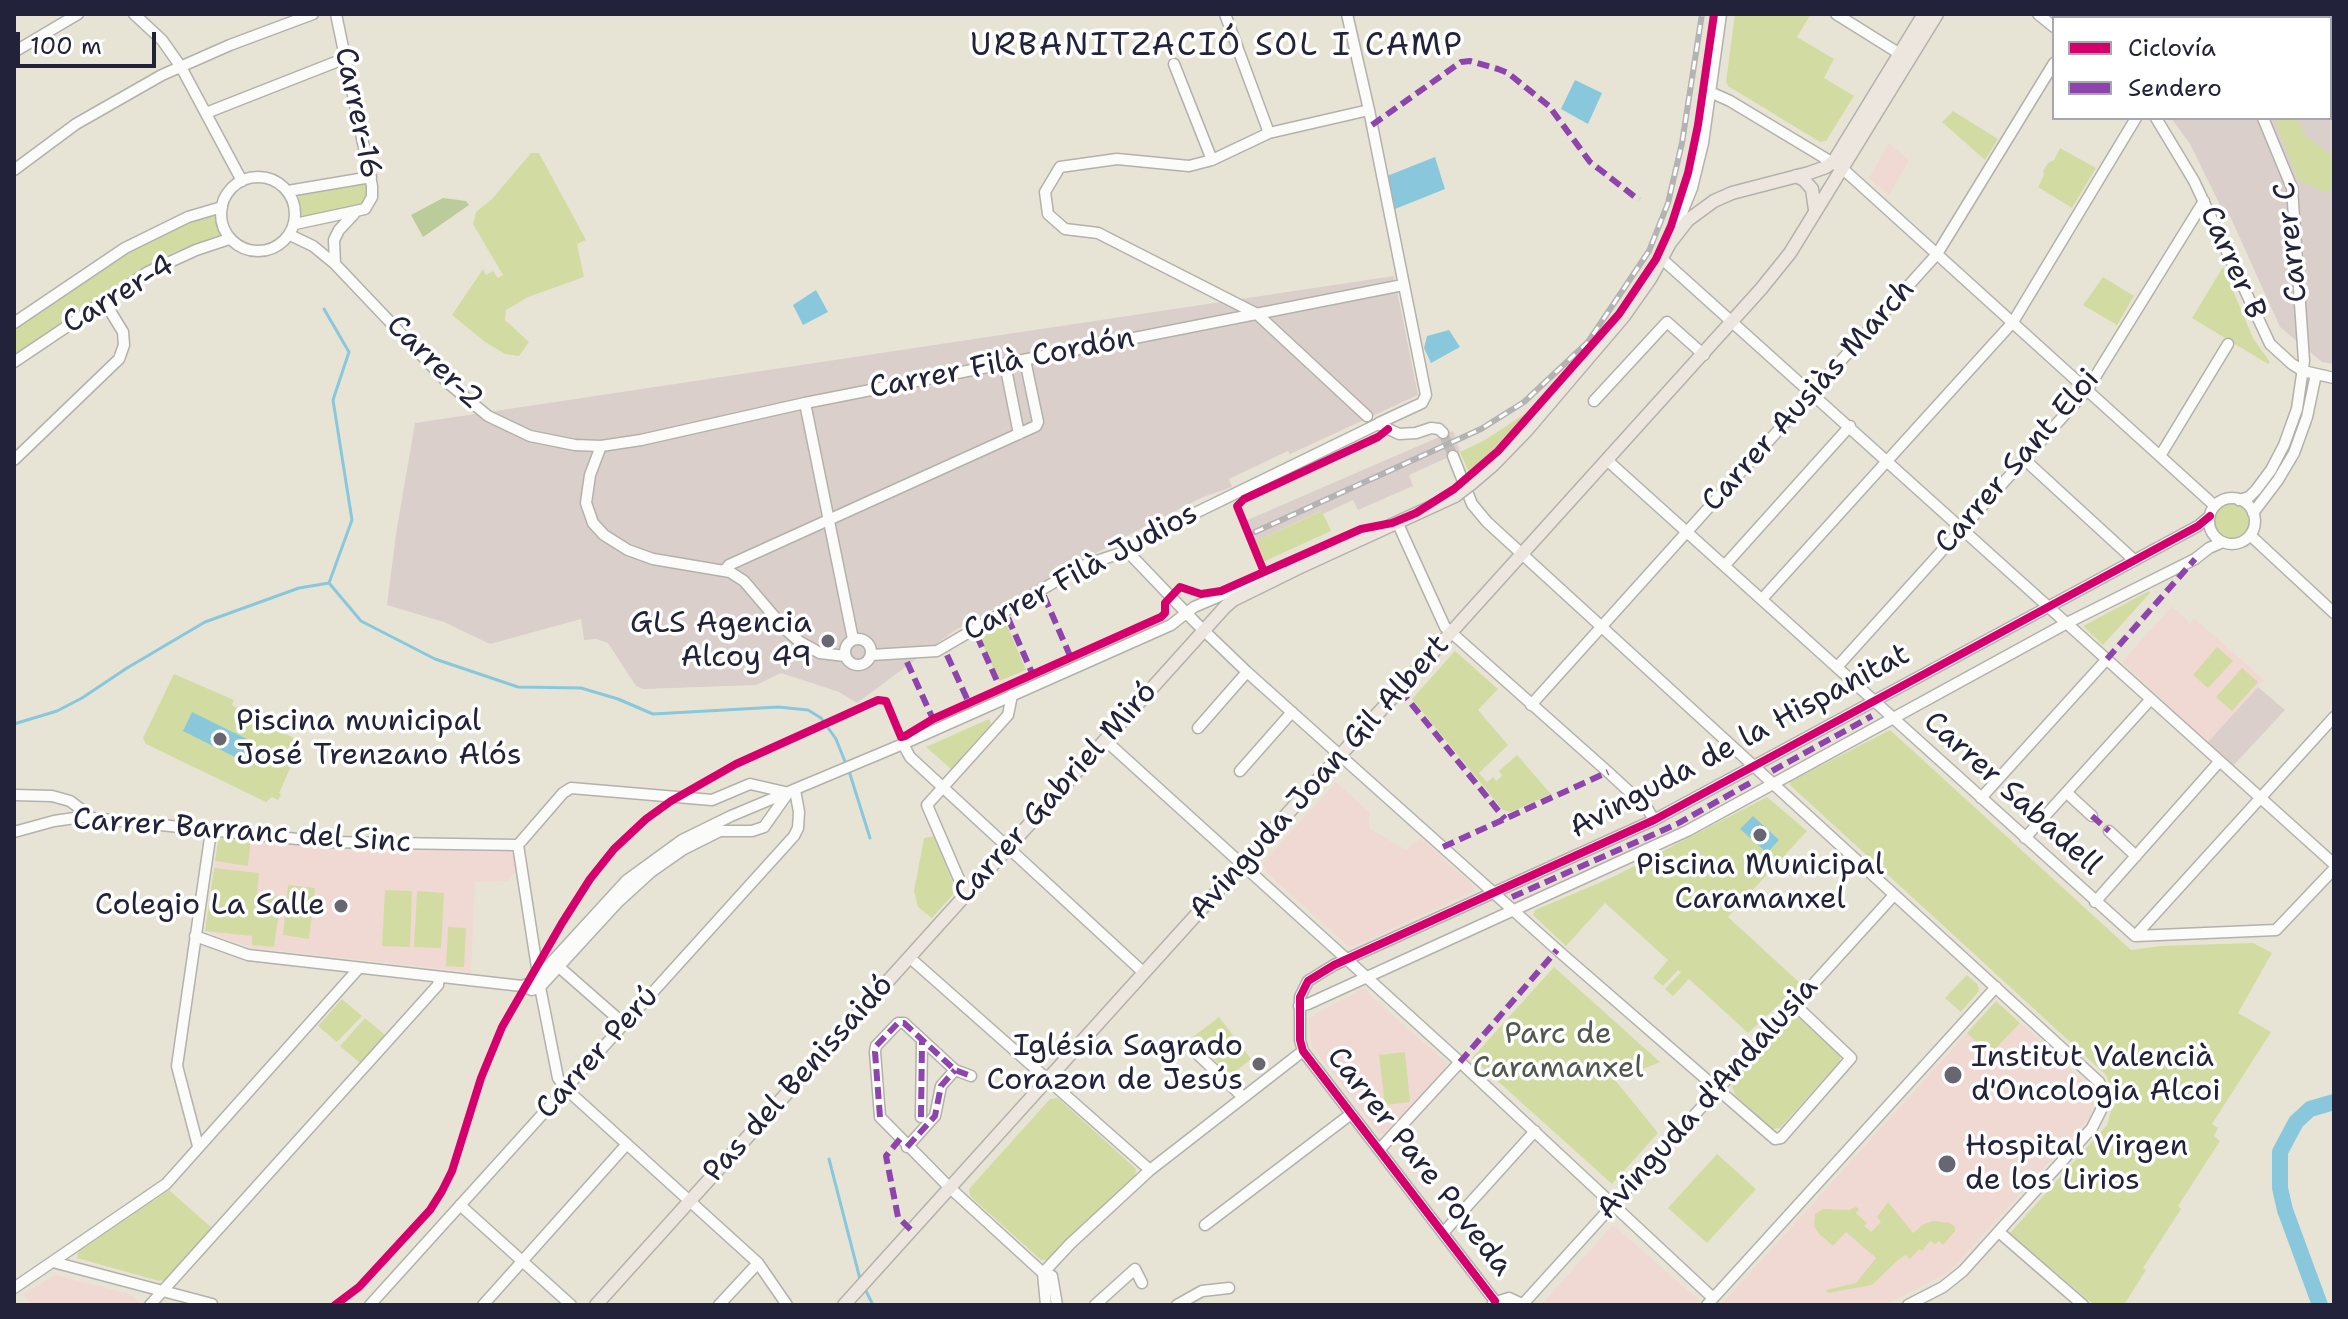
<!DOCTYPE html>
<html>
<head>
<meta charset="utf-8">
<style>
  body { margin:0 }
  #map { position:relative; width:2348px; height:1319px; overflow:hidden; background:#e7e4d6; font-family:"Shantell Sans",sans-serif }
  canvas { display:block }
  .frame { position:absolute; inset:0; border:16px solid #22223b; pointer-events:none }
  .legend { position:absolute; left:2052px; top:16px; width:280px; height:104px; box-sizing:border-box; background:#fff; border:2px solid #a7a7b1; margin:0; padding:10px 14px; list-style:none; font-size:24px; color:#22223b }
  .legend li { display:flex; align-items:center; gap:16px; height:40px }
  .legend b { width:40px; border:2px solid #a7a7b1 }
  .scale { position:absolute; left:16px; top:32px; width:140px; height:36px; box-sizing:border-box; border:4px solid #22223b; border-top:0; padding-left:10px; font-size:24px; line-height:28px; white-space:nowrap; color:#22223b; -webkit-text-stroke:6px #fff; paint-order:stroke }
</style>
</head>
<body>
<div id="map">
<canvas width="2348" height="1319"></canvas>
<div class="frame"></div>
<ul class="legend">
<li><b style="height:10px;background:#d6006c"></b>Ciclovía</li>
<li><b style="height:10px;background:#8e44ad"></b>Sendero</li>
</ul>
<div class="scale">100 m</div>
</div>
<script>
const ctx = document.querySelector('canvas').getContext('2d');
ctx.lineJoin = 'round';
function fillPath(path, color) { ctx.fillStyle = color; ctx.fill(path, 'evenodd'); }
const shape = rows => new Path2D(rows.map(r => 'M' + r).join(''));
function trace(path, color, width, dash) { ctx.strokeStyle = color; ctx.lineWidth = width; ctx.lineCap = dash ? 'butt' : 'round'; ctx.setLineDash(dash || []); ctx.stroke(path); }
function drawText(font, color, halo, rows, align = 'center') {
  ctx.font = font + ' "Shantell Sans",sans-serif'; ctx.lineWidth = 7; ctx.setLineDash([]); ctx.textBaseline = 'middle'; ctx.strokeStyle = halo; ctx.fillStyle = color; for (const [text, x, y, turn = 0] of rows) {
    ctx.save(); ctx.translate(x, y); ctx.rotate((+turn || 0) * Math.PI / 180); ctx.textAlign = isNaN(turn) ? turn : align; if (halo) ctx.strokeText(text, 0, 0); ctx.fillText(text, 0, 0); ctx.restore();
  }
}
fillPath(shape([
  [1889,143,1909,160,1889,195,1869,178],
  [2172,606,2190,624,2194,618,2264,680,2207,743,2122,662],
  [1336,782,1369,812,1369,828,1406,850,1420,838,1474,886,1473,892,1352,947,1347,945,1266,872,1262,864],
  [219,835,343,848,509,852,514,856,516,872,507,881,475,882,471,972,254,948,205,931],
  [1365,987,1369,994,1446,1062,1446,1067,1385,1134,1379,1134,1311,1045,1309,1018],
  [1996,1001,2090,1087,2094,1104,2089,1118,1995,1222,1949,1272,1885,1305,1721,1305],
  [1613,1225,1699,1300,1693,1305,1541,1305],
  [55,1275,133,1295,140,1305,31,1305,24,1294]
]), '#f0d9d2');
fillPath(shape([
  [2076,14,2334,14,2334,364,2322,362,2280,327,2230,216,2226,217,2190,144,2171,118,2330,118,2330,18,2073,18],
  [1394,276,1418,395,1290,454,1288,451,1229,479,1232,487,1203,497,1138,530,954,631,857,703,839,692,781,673,756,685,643,689,636,686,608,643,596,639,584,640,581,619,490,644,444,622,387,605,396,534,415,423],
  [1453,431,1460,452,1409,475,1413,486,1358,510,1353,500,1323,514,1321,511,1254,542,1245,521],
  [2258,687,2285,710,2233,766,2207,743]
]), '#dbcfcc');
fillPath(shape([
  [1735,14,1811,14,1797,37,1834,59,1824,78,1854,96,1826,141,1820,142,1728,86,1726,82],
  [1953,111,1998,139,1985,160,1942,122],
  [2274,118,2297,118,2305,135,2334,157,2334,190,2324,192,2298,180],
  [2060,148,2096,168,2072,208,2038,187,2044,175,2043,171,2048,163,2054,160],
  [531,153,539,153,586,240,577,244,584,277,528,297,506,310,505,320,529,342,519,356,505,354,485,342,452,315,483,269,486,275,493,271,498,278,503,275,473,224,476,212,492,199],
  [368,183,369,189,363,206,302,218,298,195],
  [216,212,221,235,174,252,129,276,14,355,14,326,79,281,167,230],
  [2223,267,2253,338,2270,362,2268,364,2192,318],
  [2103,277,2134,296,2117,325,2083,305],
  [1529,411,1489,454,1469,473,1460,452,1485,440],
  '2215 521a17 17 0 1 1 34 0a17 17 0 1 1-34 0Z',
  [1322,511,1331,531,1263,562,1254,542],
  [2149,591,2150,593,2103,645,2083,626],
  [1005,621,1026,670,999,681,979,636],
  [2217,647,2233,661,2208,688,2193,675],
  [1455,651,1498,689,1478,710,1508,745,1479,773,1487,782,1493,777,1496,781,1502,776,1499,771,1517,755,1551,794,1511,812,1503,810,1412,699],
  [2242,668,2258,682,2232,711,2216,697],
  [174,674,234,700,232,705,237,708,237,710,302,742,279,793,281,795,278,800,272,797,266,802,146,744,143,738],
  [989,719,991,724,951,769,926,747],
  [1890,730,2131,950,2160,946,2253,943,2272,953,2238,1013,2271,1032,2212,1124,2218,1128,2214,1136,2220,1141,2178,1206,2181,1209,2143,1268,2146,1270,2124,1305,2094,1305,2010,1233,2107,1125,2113,1103,2111,1087,2106,1075,1790,785,1791,781],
  [1767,797,1807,831,1728,917,1801,984,1748,1033,1689,979,1673,996,1665,989,1681,972,1678,970,1663,986,1653,978,1668,960,1605,903,1566,946,1533,915,1535,910,1615,876],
  [219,835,251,839,248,866,215,861],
  [934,836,956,891,932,918,918,907,914,891,924,838],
  [214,868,259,873,257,894,281,897,274,947,252,945,252,936,205,931],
  [288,885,315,888,309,939,283,935],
  [385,890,412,891,410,947,382,946],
  [417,891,444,893,441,948,414,947],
  [448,927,466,928,464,967,446,966],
  [1554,967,1660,1062,1615,1080,1658,1133,1612,1184,1472,1058],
  [1967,975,1978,985,1979,991,1961,1012,1945,998],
  [342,999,362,1016,337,1042,318,1026],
  [1996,1001,2020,1023,1990,1054,1967,1033],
  [1219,1017,1251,1059,1231,1075,1193,1040,1194,1036],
  [1795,1017,1802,1019,1840,1054,1840,1061,1780,1128,1772,1129,1735,1095,1732,1086],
  [365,1018,385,1035,360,1063,340,1046],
  [1405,1052,1410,1102,1385,1105,1379,1055],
  [1058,1098,1136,1169,1135,1176,1048,1260,1041,1260,970,1196,969,1189,1050,1099],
  [1717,1154,1756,1189,1707,1243,1668,1208],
  [169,1190,212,1228,165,1280,159,1281,77,1258,78,1252],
  [1888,1202,1913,1233,1924,1224,1933,1221,1950,1223,1955,1227,1955,1231,1943,1245,1939,1241,1935,1244,1930,1241,1922,1251,1919,1249,1910,1259,1906,1255,1898,1260,1872,1285,1828,1293,1826,1290,1856,1283,1876,1258,1846,1232,1833,1246,1819,1234,1814,1226,1815,1214,1823,1209,1849,1210,1856,1207,1859,1209,1856,1213,1867,1223,1864,1226,1871,1232,1881,1222,1877,1217]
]), '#d2dca2');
fillPath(shape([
  [443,198,466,201,469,205,423,237,411,215]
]), '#bccb9a');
fillPath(shape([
  [1575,80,1602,93,1588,124,1561,109],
  [1435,157,1445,189,1395,209,1387,176],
  [816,290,828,312,803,325,793,305],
  [1449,330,1460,347,1431,363,1424,348,1427,336],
  [192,712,255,743,245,762,183,731],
  [1753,816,1779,840,1767,853,1740,829]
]), '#89c8dc');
trace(shape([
  [324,309,349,352,333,400,352,520,329,583],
  [329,583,361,621,435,659,518,687,581,688,618,699,653,714,778,707,808,710,821,718,836,739,846,764],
  [14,724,57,711,82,698,127,668,205,622,299,588,329,583],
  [849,771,870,838],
  [829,1159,860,1279],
  [865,1289,873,1305]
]), '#89c8dc', 3);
trace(shape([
  [2320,1305,2285,1210,2280,1188,2280,1152,2296,1122,2310,1109,2334,1102]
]), '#89c8dc', 16);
trace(shape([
  [1443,433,1453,456]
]), '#c0bdb7', 10, [10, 5]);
const minor = shape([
  [134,14,162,40,181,67,242,181],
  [1225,14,1269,133],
  [1347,14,1369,110,1426,395,1422,403,1379,423],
  [1836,14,1900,54],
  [2038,14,2054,27],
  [2082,18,2084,14],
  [2193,18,2195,14],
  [14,52,78,14],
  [1174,64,1212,160],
  [1710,92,1730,101,1843,169,2215,506],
  [206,113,346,58],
  [2156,118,2194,181,2270,344,2292,364,2303,371,2334,378],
  [14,170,76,124,162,75,230,45,313,14],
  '221 214a37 37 0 1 1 74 0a37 37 0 1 1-74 0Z',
  [288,191,371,177],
  [295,224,365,209,372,197,372,186,336,14],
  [1675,230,1692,188,1703,143,1721,14],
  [290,235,313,246,335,264,448,383,488,416,530,436,575,445,601,446,641,440,805,403,1403,285],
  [1662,259,2334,864],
  [335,264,334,240,339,230,354,214],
  [14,323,125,248,188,217,222,207],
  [14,362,148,272,196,250,229,239],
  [1005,364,1019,434],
  [1594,401,1667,322,1704,355],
  [805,403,853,639],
  [1367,416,1257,314,1098,233,1065,229,1048,214,1045,192,1060,167,1117,159,1189,166,1212,160,1269,133,1369,110],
  [1378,424,1399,434,1416,433,1431,428,1439,429,1443,433],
  [601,446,590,475,586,503,593,523,604,535,628,550,653,559,730,572,744,581,785,629,800,642,820,653,845,656],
  [1453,456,1472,504,1487,522,2099,1082,2103,1095,2102,1108,2092,1128,1963,1271,1943,1287,1908,1305],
  [2160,456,2228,344],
  [14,460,119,359,124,345,123,332,104,301],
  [2025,460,2134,560],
  [1608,461,2135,936],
  '2209 521a23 23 0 1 1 46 0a23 23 0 1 1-46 0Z',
  [2239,500,2249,497,2256,490,2271,470,2284,445,2297,409,2304,361,2292,188,2263,118],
  [2253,513,2278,480,2294,453,2307,417,2316,374],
  [1398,524,1445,627,1608,772,1647,808,1654,820],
  [2250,535,2334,613],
  [1127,551,1195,622,1247,672,1562,954,1775,1139,1781,1138,1851,1058,1794,1004],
  [1725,565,1850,426],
  [725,570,729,565,1036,426,1038,422,1025,360],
  [1762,599,2013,322,2136,118],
  '845 652a13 13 0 1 1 26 0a13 13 0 1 1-26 0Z',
  [871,655,937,651,1082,566,1127,551,1148,536,1378,424],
  [1837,667,2087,390,2204,201],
  [1531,705,1937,254,2054,63],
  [1198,728,1247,672],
  [1105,740,1460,1062,1713,1298],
  [903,744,910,757,1144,973],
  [1240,771,1292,712],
  [2067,793,2092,816],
  [14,795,52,796,70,801,82,810,82,817],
  [1981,798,2107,659],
  [2109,831,2136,856],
  [14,832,54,821,82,817,327,842,518,845],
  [2025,838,2150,700],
  [518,845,540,987,558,1078,565,1088,758,1263,787,1305],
  [518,845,563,793,571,788,712,800,750,784,785,792],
  [965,893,927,805,1008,715,1012,695],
  [2095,902,2219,762],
  [195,936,248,955,522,986,532,990,540,987,617,903,651,872,684,849,720,831,752,831,764,827,788,793],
  [2135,936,2334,717],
  [2135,936,2276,930,2334,869],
  [909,957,1150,1170],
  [559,967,624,1024],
  [522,986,531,983,539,976,627,880,682,840,731,816,903,744,1171,625,1194,607,1281,570],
  [1299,1006,1308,1004,1687,831,2067,623,2195,559,2209,548,2223,542],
  [1190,1047,1243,1097],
  [971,1076,955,1070,904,1023,898,1023,876,1046,875,1052,880,1117,949,1187,1043,1273,1052,1276,1057,1305],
  [921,1117,922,1041],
  [198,1146,177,1066,211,831],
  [907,1147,935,1116,941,1086,955,1070],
  [1379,1150,1460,1062],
  [460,1205,571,1305],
  [1205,1225,1351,1114],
  [1999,1232,2083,1305],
  [1443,1233,1535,1131],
  [53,1262,212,1304],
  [1043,1273,1070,1244,1150,1170,1303,1051],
  [1043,1273,1046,1305],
  [14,1288,166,1184,359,968],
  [1495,1301,1303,1051,1300,1040,1300,997,1308,981,1334,965,1654,820,2198,526,2210,516],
  [1493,1303,1509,1298,1524,1305],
  [1523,1304,1894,895],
  [150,1305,438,985,439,977],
  [370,1305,794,836,798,828,799,812,795,790],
  [483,1305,627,1144],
  [719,1305,758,1263],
  [1095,1305,1135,1269,1142,1283],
  [1177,1305,1202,1291,1229,1288],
  [1707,1305,1996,987]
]);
const major = shape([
  [1796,176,1804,180,1812,189,1815,210],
  [1472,483,1493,465,1527,430,1624,316,1650,279,1670,243,1688,220,1714,201,1732,193,1809,173,1826,167,1834,161,1924,14],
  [596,1305,1225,607,1233,600,1298,568,1455,496],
  [844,1305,1761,289,1790,253,1937,14]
]);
trace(minor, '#b2b1ab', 13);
trace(major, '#b2b1ab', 15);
trace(minor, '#fbfbf9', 10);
trace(major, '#ede6de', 12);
const rail = shape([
  [1255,532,1481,429,1524,402,1588,342,1649,251,1668,203,1682,143,1702,14]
]);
trace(rail, '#b3b3b4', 6);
trace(rail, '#fff', 3, [9]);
const majorBridge = shape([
  [1455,496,1472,483]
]);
trace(majorBridge, '#b2b1ab', 15, []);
trace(majorBridge, '#ede6de', 12);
trace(shape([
  [1372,125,1461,62,1470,61,1498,69,1508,73,1549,106,1590,162,1639,200],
  [1044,596,1071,658],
  [1008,618,1033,675],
  [977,636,1001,690],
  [947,655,969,703],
  [2107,659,2195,559],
  [907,662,933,719],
  [1400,690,1505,819],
  [1772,771,1872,716],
  [2092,816,2109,831],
  [1443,847,1608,772],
  [1512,897,1677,824,1750,783],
  [1460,1062,1557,950],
  [880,1117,875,1052,876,1046,898,1023,904,1023,955,1070,971,1076],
  [921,1117,922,1041],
  [900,1139,886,1156,898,1217,911,1230],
  [907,1147,935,1116,941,1086,955,1070]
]), '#8e44ad', 6, [12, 6]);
trace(shape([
  [1264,572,1237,506,1244,499,1378,437,1388,429],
  [1495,1301,1303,1051,1300,1040,1300,997,1308,981,1334,965,1654,820,2198,526,2210,516],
  [335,1305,359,1287,430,1210,442,1191,452,1171,481,1078,502,1027,562,923,590,879,614,849,646,819,671,801,736,764,878,700,886,701,901,737,905,736,933,719,1161,617,1165,613,1165,603,1180,587,1201,594,1221,591,1361,529,1392,523,1416,513,1454,489,1498,451,1619,314,1656,259,1671,226,1688,173,1698,125,1714,14]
]), '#d6006c', 8);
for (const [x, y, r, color] of [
  [828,641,8,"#676671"],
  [220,739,8,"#676671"],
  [1760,835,8,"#676671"],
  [341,906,8,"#676671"],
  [1259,1064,8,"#676671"],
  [1953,1075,10,"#676671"],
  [1947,1164,10,"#676671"]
]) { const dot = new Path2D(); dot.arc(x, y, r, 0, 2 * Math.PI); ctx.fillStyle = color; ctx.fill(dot); trace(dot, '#fff', 3); }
drawText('30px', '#22223b', '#fff', [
  ["Carrer-16",357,113,78],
  ["Carrer C",2292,242,-96],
  ["Carrer B",2232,263,66],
  ["Carrer-4",119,295,-31],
  ["Carrer-2",434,363,44],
  ["Carrer Filà Cordón",1002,364,-11],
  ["Carrer Ausiàs March",1809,396,-48],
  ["Carrer Sant Eloi",2018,462,-49],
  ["Carrer Filà Judios",1081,573,-28],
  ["Avinguda de la Hispanitat",1740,742,-28],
  ["Avinguda Joan Gil Albert",1320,778,-48],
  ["Carrer Gabriel Miró",1056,793,-48],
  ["Carrer Sabadell",2012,794,42],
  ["Carrer Barranc del Sinc",242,832,4],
  ["Carrer Perú",598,1053,-48],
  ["Pas del Benissaidó",799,1079,-48],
  ["Avinguda d'Andalusia",1708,1099,-48],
  ["Carrer Pare Poveda",1419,1162,52]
]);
drawText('30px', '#22223b', '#fff', [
  ["GLS Agencia",812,624],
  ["Alcoy 49",812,658],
  ["Piscina municipal",236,722,"left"],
  ["José Trenzano Alós",236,756,"left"],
  ["Piscina Municipal",1760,866,"center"],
  ["Caramanxel",1760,900,"center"],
  ["Colegio La Salle",325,906],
  ["Iglésia Sagrado",1243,1047],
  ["Corazon de Jesús",1243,1081],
  ["Institut Valencià",1971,1058,"left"],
  ["d'Oncologia Alcoi",1971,1092,"left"],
  ["Hospital Virgen",1965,1147,"left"],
  ["de los Lirios",1965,1181,"left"]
], 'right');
drawText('30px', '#51584d', '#fff', [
  ["Parc de",1558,1035],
  ["Caramanxel",1558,1069]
]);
ctx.letterSpacing = '2px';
drawText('32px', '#22223b', '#fff', [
  ["URBANITZACIÓ SOL I CAMP",1217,47]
]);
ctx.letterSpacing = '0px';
</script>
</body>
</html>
